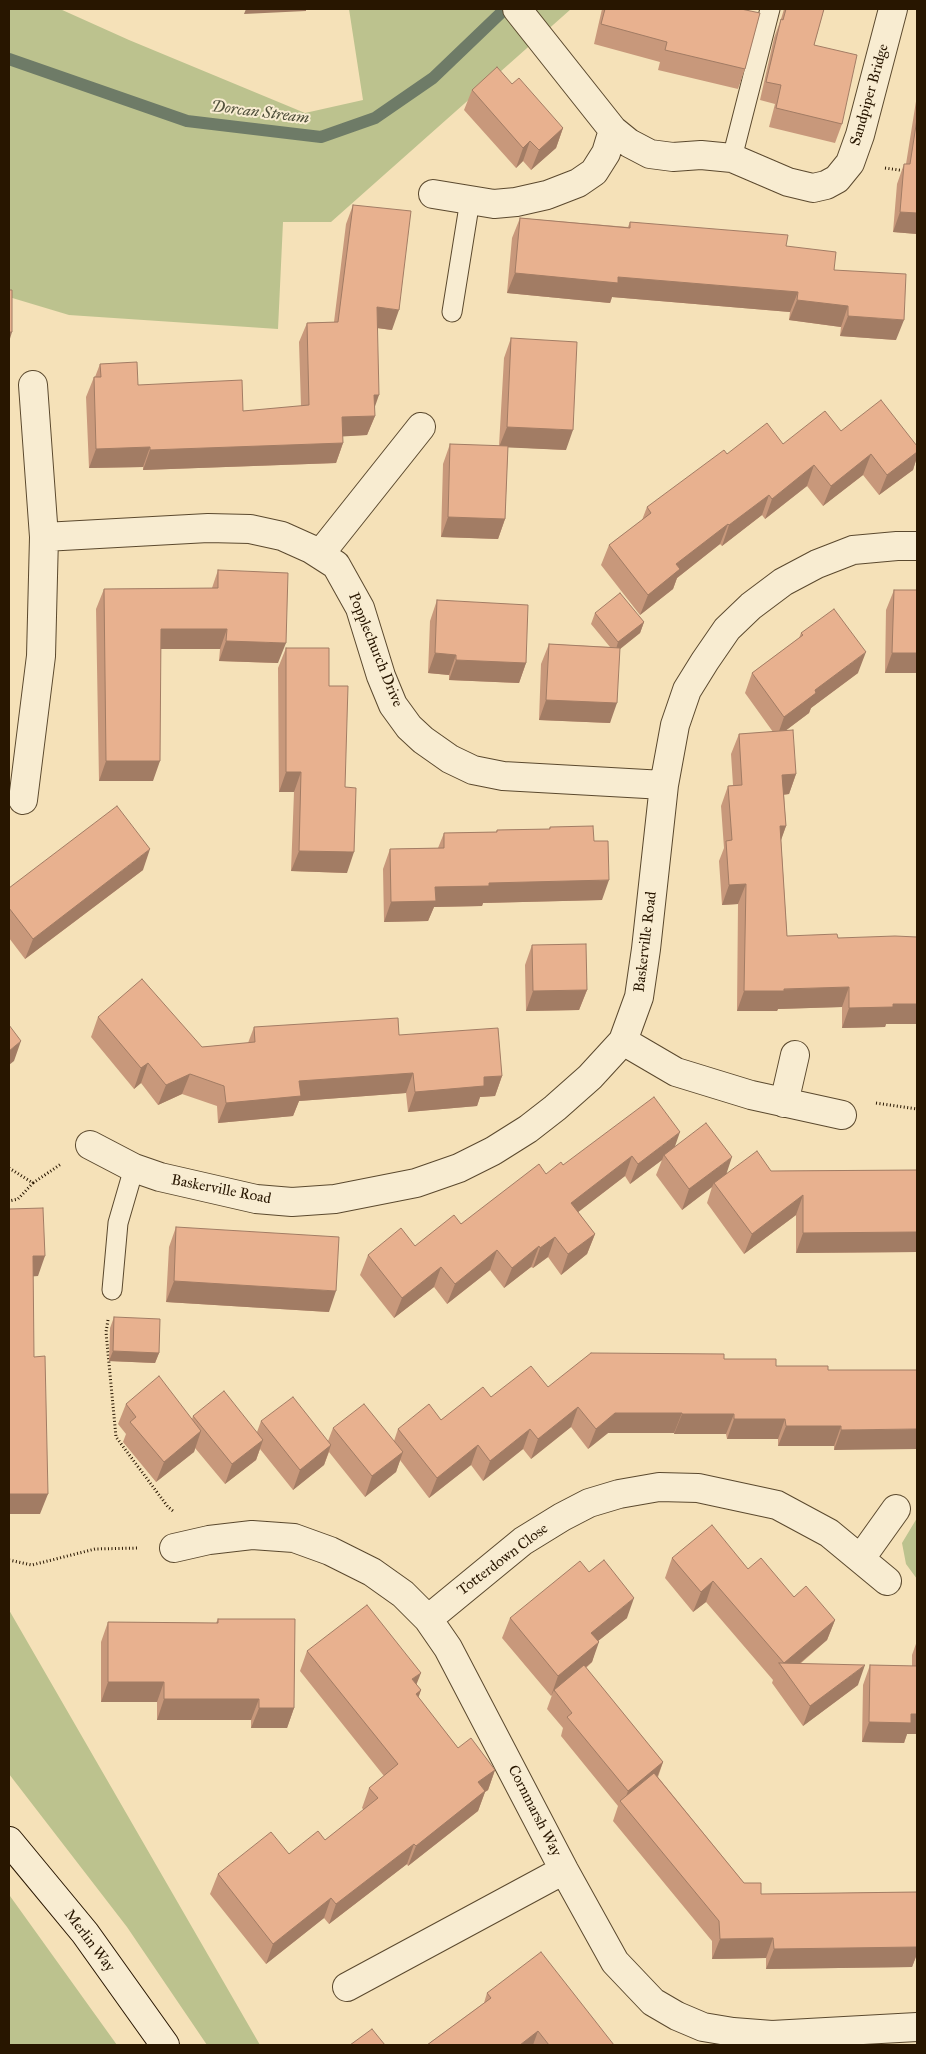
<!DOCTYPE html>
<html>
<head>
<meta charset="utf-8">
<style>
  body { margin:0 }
  #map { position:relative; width:926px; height:2054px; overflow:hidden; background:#f5e1b8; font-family:"IM FELL Great Primer",serif }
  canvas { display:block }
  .frame { position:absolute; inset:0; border:10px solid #281600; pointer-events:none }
</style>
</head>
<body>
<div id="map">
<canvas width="926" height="2054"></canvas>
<div class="frame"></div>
</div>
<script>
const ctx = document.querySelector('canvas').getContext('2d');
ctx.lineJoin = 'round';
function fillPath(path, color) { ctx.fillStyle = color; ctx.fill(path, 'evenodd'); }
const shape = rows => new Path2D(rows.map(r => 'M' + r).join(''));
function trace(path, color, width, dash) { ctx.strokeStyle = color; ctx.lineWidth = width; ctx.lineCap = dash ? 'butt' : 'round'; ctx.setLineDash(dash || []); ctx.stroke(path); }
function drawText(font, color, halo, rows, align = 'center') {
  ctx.font = font + ' "IM FELL Great Primer",serif'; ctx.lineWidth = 4; ctx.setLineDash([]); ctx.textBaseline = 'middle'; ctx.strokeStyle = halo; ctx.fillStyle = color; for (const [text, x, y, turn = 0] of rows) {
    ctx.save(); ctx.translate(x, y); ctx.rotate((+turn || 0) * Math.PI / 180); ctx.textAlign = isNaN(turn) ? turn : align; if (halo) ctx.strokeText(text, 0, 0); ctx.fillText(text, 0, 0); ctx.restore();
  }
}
fillPath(shape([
  [9,9,60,9,129,40,305,113,363,100,349,9,571,9,331,222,283,222,278,329,69,315,9,297],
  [917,1518,917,1579,906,1564,902,1543],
  [9,1610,260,2045,207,2045,127,1927,9,1774],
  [9,1894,10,1896,117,2045,9,2045]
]), '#bcc28e');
trace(shape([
  [9,59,187,121,321,137,375,118,433,78,505,9]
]), '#6e7b67', 12);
const lane = shape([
  [732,158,770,9],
  [452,312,470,200],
  [112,1290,118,1223,134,1168]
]);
const street = shape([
  [517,9,613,130],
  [433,194,494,204,516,202,547,195,578,183,594,172,606,153,613,130,629,143,650,154,673,157,701,155,732,158,788,182,813,188,826,185,837,179,850,163,860,135,893,9],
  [33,385,44,537],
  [320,554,421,427],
  [23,800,41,656,44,537,208,528,250,529,282,536,311,549,336,565,360,608,381,676,393,705,409,727,423,740,450,759,473,770,503,776,664,785],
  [623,1041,676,1072,751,1095,842,1115],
  [784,1103,795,1055],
  [90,1145,134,1168,160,1177,256,1199,292,1202,335,1199,416,1183,459,1168,493,1151,528,1129,555,1108,590,1077,623,1041,639,997,646,949,664,785,675,725,687,690,705,661,727,629,751,606,783,582,817,564,853,550,897,546,917,546],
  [174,1548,209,1540,252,1535,294,1538,330,1551,372,1572,403,1594,428,1619,448,1648,564,1870,615,1962,653,2002,677,2016,703,2027,733,2032,772,2035,917,2027],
  [861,1558,896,1509],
  [428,1619,523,1541,562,1517,589,1503,619,1494,659,1487,698,1488,777,1505,829,1533,887,1581],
  [347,1987,564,1870]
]);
const secondary = shape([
  [9,1841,85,1933,165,2045]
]);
trace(lane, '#5b492e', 21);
trace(street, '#5b492e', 30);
trace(secondary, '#281600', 30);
trace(shape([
  [885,168,906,171],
  [876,1103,917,1109],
  [9,1168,33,1183,18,1199,9,1201],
  [33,1183,61,1164],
  [108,1320,106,1332,116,1437,168,1507,173,1511],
  [9,1560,32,1565,95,1549,139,1548]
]), '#281600', 3, [1, 2.5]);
trace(lane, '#f8ecd1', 19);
trace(street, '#f8ecd1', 28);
trace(secondary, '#f8ecd1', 28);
fillPath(shape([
  [602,9,741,9,745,69,738,89,658,70,660,62,594,44],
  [784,9,824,9,814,45,842,124,835,143,769,127,775,104,760,100,774,38,781,19],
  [512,84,563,128,556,148,531,170,523,161,516,168,464,110,472,90],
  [917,95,917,234,893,232,897,184,904,164,906,164],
  [353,205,392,330,377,328,374,408,375,416,367,435,342,436,343,443,336,463,143,470,143,467,89,468,86,397,94,377,95,377,100,364,138,385,243,411,301,406,299,342,307,323,334,322,346,224],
  [520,218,628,227,630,222,786,246,834,270,896,340,840,336,841,327,789,320,790,312,612,297,610,303,507,293,512,238],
  [511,338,566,450,508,447,505,519,498,539,441,537,443,464,450,444,499,446,504,358],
  [841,431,917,446,917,457,913,470,879,495,863,475,823,506,807,486,765,519,762,515,722,546,720,544,677,578,673,589,640,615,601,565,609,545,642,520,647,507,727,454,783,444],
  [218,570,278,663,219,661,220,649,161,649,153,781,99,781,96,609,104,589,212,588],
  [894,590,917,590,917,673,885,673,886,610],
  [437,600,526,663,519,683,449,680,449,675,428,673,430,621],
  [595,613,644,622,640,633,620,649,610,723,539,720,541,664,549,644,610,647,591,624],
  [801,633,858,673,811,708,809,713,785,731,796,774,789,794,784,795,786,826,781,839,787,936,838,938,886,1024,885,1027,842,1028,842,1007,778,1009,777,1011,737,1011,738,904,722,905,719,861,724,848,721,806,728,786,733,785,731,754,739,734,773,732,745,693,752,673,799,638],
  [286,648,329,686,345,787,347,873,291,871,294,792,279,792,278,668],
  [550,827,594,841,602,900,483,903,482,906,434,907,428,921,384,922,383,869,390,849,438,848,444,833,496,832,497,830,549,829],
  [143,870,25,959,9,938,9,888],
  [532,945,587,990,579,1010,526,1011,525,965],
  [98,1017,202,1047,248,1043,254,1027,399,1035,502,1076,495,1096,480,1097,477,1106,408,1112,406,1093,299,1101,293,1116,218,1123,217,1106,182,1094,158,1105,141,1083,134,1089,91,1037],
  [675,1146,727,1173,771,1171,917,1170,917,1252,796,1253,796,1215,744,1254,707,1203,712,1187,682,1210,656,1175,662,1160,630,1184,625,1176,578,1212,595,1234,587,1254,561,1275,548,1257,533,1268,531,1267,504,1288,490,1270,447,1304,434,1287,394,1318,360,1275,368,1255,415,1246,461,1224,546,1174,563,1165],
  [176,1227,329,1312,166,1302,169,1247],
  [114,1317,159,1353,155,1363,109,1361,110,1328],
  [724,1359,776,1366,828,1370,917,1370,834,1450,834,1446,778,1446,778,1439,727,1439,726,1434,674,1434,674,1433,608,1433,588,1449,571,1427,531,1459,523,1449,483,1481,471,1465,429,1498,400,1460,396,1472,365,1497,329,1452,324,1465,293,1490,260,1449,256,1460,225,1484,195,1448,194,1452,156,1482,123,1442,126,1434,118,1424,126,1404,192,1419,193,1416,257,1432,261,1421,328,1441,333,1428,394,1441,398,1429,441,1420,491,1397],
  [672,1558,748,1569,794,1597,835,1620,827,1640,800,1664,858,1685,803,1726,772,1683,773,1680,706,1602,693,1612,665,1578],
  [510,1618,627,1618,598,1641,592,1662,586,1668,663,1762,658,1777,744,1883,761,1894,917,1892,917,1954,912,1967,766,1969,766,1958,712,1959,712,1941,613,1821,618,1806,561,1736,563,1728,547,1709,552,1695,551,1696,502,1638],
  [218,1619,294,1708,287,1728,251,1728,251,1720,157,1720,157,1702,101,1702,101,1642,108,1622,216,1623],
  [917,1641,917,1734,907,1734,904,1743,862,1742,863,1685,870,1665,912,1666,912,1655],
  [307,1651,416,1684,421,1690,418,1697,458,1748,495,1770,488,1790,485,1792,478,1811,408,1866,407,1864,329,1924,324,1918,266,1964,210,1894,218,1874,289,1854,325,1840,364,1810,362,1808,369,1788,384,1776,300,1671],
  [487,1993,614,2045,427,2045,484,2003]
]), '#c8987b');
fillPath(shape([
  [246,9,306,9,306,11,244,14],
  [563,128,556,148,531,170,539,150],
  [530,141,523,161,516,168,523,148],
  [900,212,917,213,917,234,893,232],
  [515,273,618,277,798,292,790,312,612,297,610,303,507,293],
  [797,300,848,306,841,327,789,320],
  [377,307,399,310,392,330,370,327],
  [848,316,904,320,896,340,840,336],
  [9,332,12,332,9,342],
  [374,395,379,395,372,415],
  [375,416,367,435,334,437,342,417],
  [507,427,573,430,566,450,499,447],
  [343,443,336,463,143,470,150,450],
  [150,447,143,467,89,468,96,449],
  [917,452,917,457,913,470,879,495,887,475],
  [871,454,863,475,823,506,831,486],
  [814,465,807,486,765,519,772,499],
  [769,495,762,515,722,546,729,525],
  [448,517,505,519,498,539,441,537],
  [728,524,720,544,677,578,673,589,640,615,648,595,676,564],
  [644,622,640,633,615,653,618,642],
  [161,629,227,629,220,649,154,649],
  [226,641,286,643,278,663,219,661],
  [866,652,858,673,811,708,809,713,777,737,784,717,815,690],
  [435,653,456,655,449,675,428,673],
  [892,653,917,653,917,673,885,673],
  [456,660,526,663,519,683,449,680],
  [546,700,617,703,610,723,539,720],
  [106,761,160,761,153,781,99,781],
  [286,772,301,772,294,792,279,792],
  [796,774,789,794,775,795,782,775],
  [780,826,786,826,779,846],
  [150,849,143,870,25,959,33,939],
  [299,851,354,852,347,873,291,871],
  [609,880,602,900,483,903,482,906,434,907,428,921,384,922,391,902,435,887,489,883],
  [746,884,738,904,722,905,729,885],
  [849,987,842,1007,778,1009,777,1011,737,1011,744,991],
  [587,990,579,1010,526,1011,533,991],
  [893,1004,917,1004,917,1024,886,1024,885,1027,842,1028,849,1008],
  [21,1041,14,1061,9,1065,9,1051],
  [148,1063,141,1083,134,1089,141,1068],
  [413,1073,406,1093,299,1101,293,1116,218,1123,226,1103,299,1081],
  [190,1074,182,1094,158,1105,166,1085],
  [502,1076,495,1096,480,1097,477,1106,408,1112,415,1092,484,1077],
  [680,1132,673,1152,664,1155,662,1160,630,1184,638,1164],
  [632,1156,625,1176,564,1223,571,1203],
  [732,1157,725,1178,714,1183,712,1187,682,1210,689,1189],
  [803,1195,796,1215,744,1254,752,1234],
  [917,1232,917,1252,796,1253,803,1233],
  [595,1234,587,1254,561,1275,568,1254],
  [555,1237,548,1257,533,1268,540,1248],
  [539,1246,531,1267,504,1288,512,1268],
  [497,1250,490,1270,447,1304,455,1284],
  [33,1256,45,1256,38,1276,26,1277],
  [441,1267,434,1287,394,1318,402,1298],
  [174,1281,336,1291,329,1312,166,1302],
  [113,1351,159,1353,155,1363,109,1361],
  [578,1407,571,1427,531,1459,538,1439],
  [615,1413,682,1413,674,1433,608,1433,588,1449,596,1429],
  [682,1414,734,1414,726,1434,674,1434],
  [734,1419,785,1419,778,1439,727,1439],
  [786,1426,841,1426,834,1446,778,1446],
  [530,1429,523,1449,483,1481,490,1461],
  [917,1429,917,1449,834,1450,841,1430],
  [201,1431,194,1452,156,1482,164,1462],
  [263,1440,256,1460,225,1484,232,1464],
  [331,1445,324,1465,293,1490,300,1470],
  [478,1445,471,1465,429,1498,437,1478],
  [403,1452,396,1472,365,1497,372,1476],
  [9,1494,48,1494,40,1514,9,1514],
  [713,1581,706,1602,693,1612,701,1592],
  [634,1598,627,1618,583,1653,591,1633],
  [835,1620,827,1640,787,1674,784,1663],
  [599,1642,592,1662,555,1692,554,1690,551,1696,558,1676],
  [865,1665,858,1685,803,1726,810,1706],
  [421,1673,413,1693,412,1679],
  [108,1682,164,1682,157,1702,101,1702],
  [421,1690,414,1710,416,1694],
  [164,1699,259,1699,251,1720,157,1720],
  [259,1708,294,1708,287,1728,251,1728],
  [911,1714,917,1714,917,1734,907,1734,904,1743,862,1742,869,1722],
  [663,1762,656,1780,623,1804,628,1791],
  [495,1770,488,1790,485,1792,478,1811,408,1866,416,1846,478,1782],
  [414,1844,407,1864,329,1924,336,1904],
  [331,1898,324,1918,266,1964,273,1944],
  [773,1938,766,1958,712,1959,720,1939],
  [917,1947,917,1954,912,1967,766,1969,774,1949],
  [538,2031,533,2045,520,2045]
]), '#a27c64');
const building = shape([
  [605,9,741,9,760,13,745,69,665,50,667,42,601,24,605,9],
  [786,9,824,9,814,45,857,55,842,124,776,108,781,85,766,82,781,19,783,20,786,9],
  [497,67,512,84,519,78,563,128,539,150,530,141,523,148,472,90,497,67],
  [917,119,917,213,900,212,904,164,910,164,917,119],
  [353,205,411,211,399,310,377,307,379,395,374,395,375,416,342,417,343,443,150,450,150,447,96,449,94,377,101,377,100,364,137,362,138,385,242,380,243,411,309,405,307,323,338,322,353,205],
  [520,218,630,228,630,222,788,235,786,246,836,252,834,270,906,274,904,320,848,316,848,306,797,300,798,292,618,277,618,283,515,273,520,218],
  [9,290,12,290,12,332,9,332,9,290],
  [511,338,577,342,573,430,507,427,511,338],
  [881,400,917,446,917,452,887,475,871,454,831,486,814,465,772,499,769,495,729,525,728,524,676,564,680,569,648,595,609,545,651,513,647,507,724,450,727,454,767,423,783,444,825,411,841,431,881,400],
  [450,444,508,446,505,519,448,517,450,444],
  [218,570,288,573,286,643,226,641,227,629,161,629,160,761,106,761,104,589,218,588,218,570],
  [894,590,917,590,917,653,892,653,894,590],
  [620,593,644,622,618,642,595,613,620,593],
  [437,600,528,605,526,663,456,660,456,655,435,653,437,600],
  [834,609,866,652,815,690,816,693,784,717,752,673,803,635,801,633,834,609],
  [549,644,620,648,617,703,546,700,549,644],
  [286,648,329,648,329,686,348,686,345,787,356,788,354,852,299,851,301,772,286,772,286,648],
  [793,730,796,774,782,775,786,826,780,826,787,936,837,934,838,938,895,936,917,937,917,1004,893,1004,893,1007,849,1008,849,987,784,989,784,991,744,991,746,884,729,885,726,841,732,840,728,786,742,785,739,734,793,730],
  [117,806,150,849,33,939,9,908,9,888,117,806],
  [593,826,594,841,608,841,609,880,489,883,489,886,435,887,436,901,391,902,390,849,444,848,444,833,497,832,497,830,550,829,550,827,593,826],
  [586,944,587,990,533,991,532,945,586,944],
  [142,979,202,1047,255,1042,254,1027,398,1018,399,1035,498,1028,502,1076,484,1077,484,1086,415,1092,413,1073,299,1081,301,1096,226,1103,224,1086,190,1074,166,1085,148,1063,141,1068,98,1017,142,979],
  [9,1025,21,1041,9,1051,9,1025],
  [654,1097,680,1132,638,1164,632,1156,571,1203,595,1234,568,1254,555,1237,540,1248,539,1246,512,1268,497,1250,455,1284,441,1267,402,1298,368,1255,401,1228,415,1246,454,1215,461,1224,539,1164,546,1174,561,1162,563,1165,654,1097],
  [706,1123,732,1157,689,1189,664,1155,706,1123],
  [757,1151,771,1171,917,1170,917,1232,803,1233,803,1195,752,1234,714,1183,757,1151],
  [43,1208,45,1256,33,1256,34,1357,45,1356,48,1494,9,1494,9,1209,43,1208],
  [176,1227,339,1237,336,1291,174,1281,176,1227],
  [114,1317,160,1319,159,1353,113,1351,114,1317],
  [591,1353,724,1354,724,1359,776,1359,776,1366,828,1366,828,1370,917,1370,917,1429,841,1430,841,1426,786,1426,785,1419,734,1419,734,1414,682,1414,682,1413,615,1413,596,1429,578,1407,538,1439,530,1429,490,1461,478,1445,437,1478,398,1429,429,1404,441,1420,483,1387,491,1397,531,1366,548,1387,591,1353],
  [159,1376,201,1431,164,1462,130,1422,136,1417,126,1404,159,1376],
  [224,1391,263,1440,232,1464,193,1416,224,1391],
  [293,1397,331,1445,300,1470,261,1421,293,1397],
  [364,1404,403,1452,372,1476,333,1428,364,1404],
  [712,1525,748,1569,761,1558,794,1597,806,1586,835,1620,784,1663,713,1581,701,1592,672,1558,712,1525],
  [604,1560,634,1598,591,1633,599,1642,558,1676,510,1618,580,1561,589,1572,604,1560],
  [367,1605,421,1673,412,1679,421,1690,416,1694,458,1748,471,1738,495,1770,478,1782,485,1791,416,1846,414,1844,336,1904,331,1898,273,1944,218,1874,271,1832,289,1854,318,1831,325,1840,378,1798,369,1788,398,1764,307,1651,367,1605],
  [218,1619,295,1619,294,1708,259,1708,259,1699,164,1699,164,1682,108,1682,108,1622,218,1623,218,1619],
  [779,1663,865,1665,810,1706,779,1663],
  [584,1665,663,1762,628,1791,567,1717,572,1713,554,1690,584,1665],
  [870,1665,917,1666,917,1714,911,1714,911,1723,869,1722,870,1665],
  [654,1773,744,1883,761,1883,761,1894,917,1892,917,1947,774,1949,773,1938,720,1939,719,1921,620,1801,654,1773],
  [541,1952,614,2045,549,2045,538,2031,520,2045,427,2045,491,1998,487,1993,541,1952],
  [372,2029,385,2045,350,2045,372,2029]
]);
fillPath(building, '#e8b18f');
trace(building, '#a27c64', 1);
drawText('15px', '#281600', '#f8ecd1', [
  ["Sandpiper Bridge",870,95,-74],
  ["Popplechurch Drive",375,650,68],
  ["Baskerville Road",646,942,-83],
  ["Baskerville Road",221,1190,11],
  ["Totterdown Close",503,1560,-37],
  ["Cornmarsh Way",534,1811,63],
  ["Merlin Way",89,1941,53]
]);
drawText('italic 16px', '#51513c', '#f8ecd1', [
  ["Dorcan Stream",260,113,7]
]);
</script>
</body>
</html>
